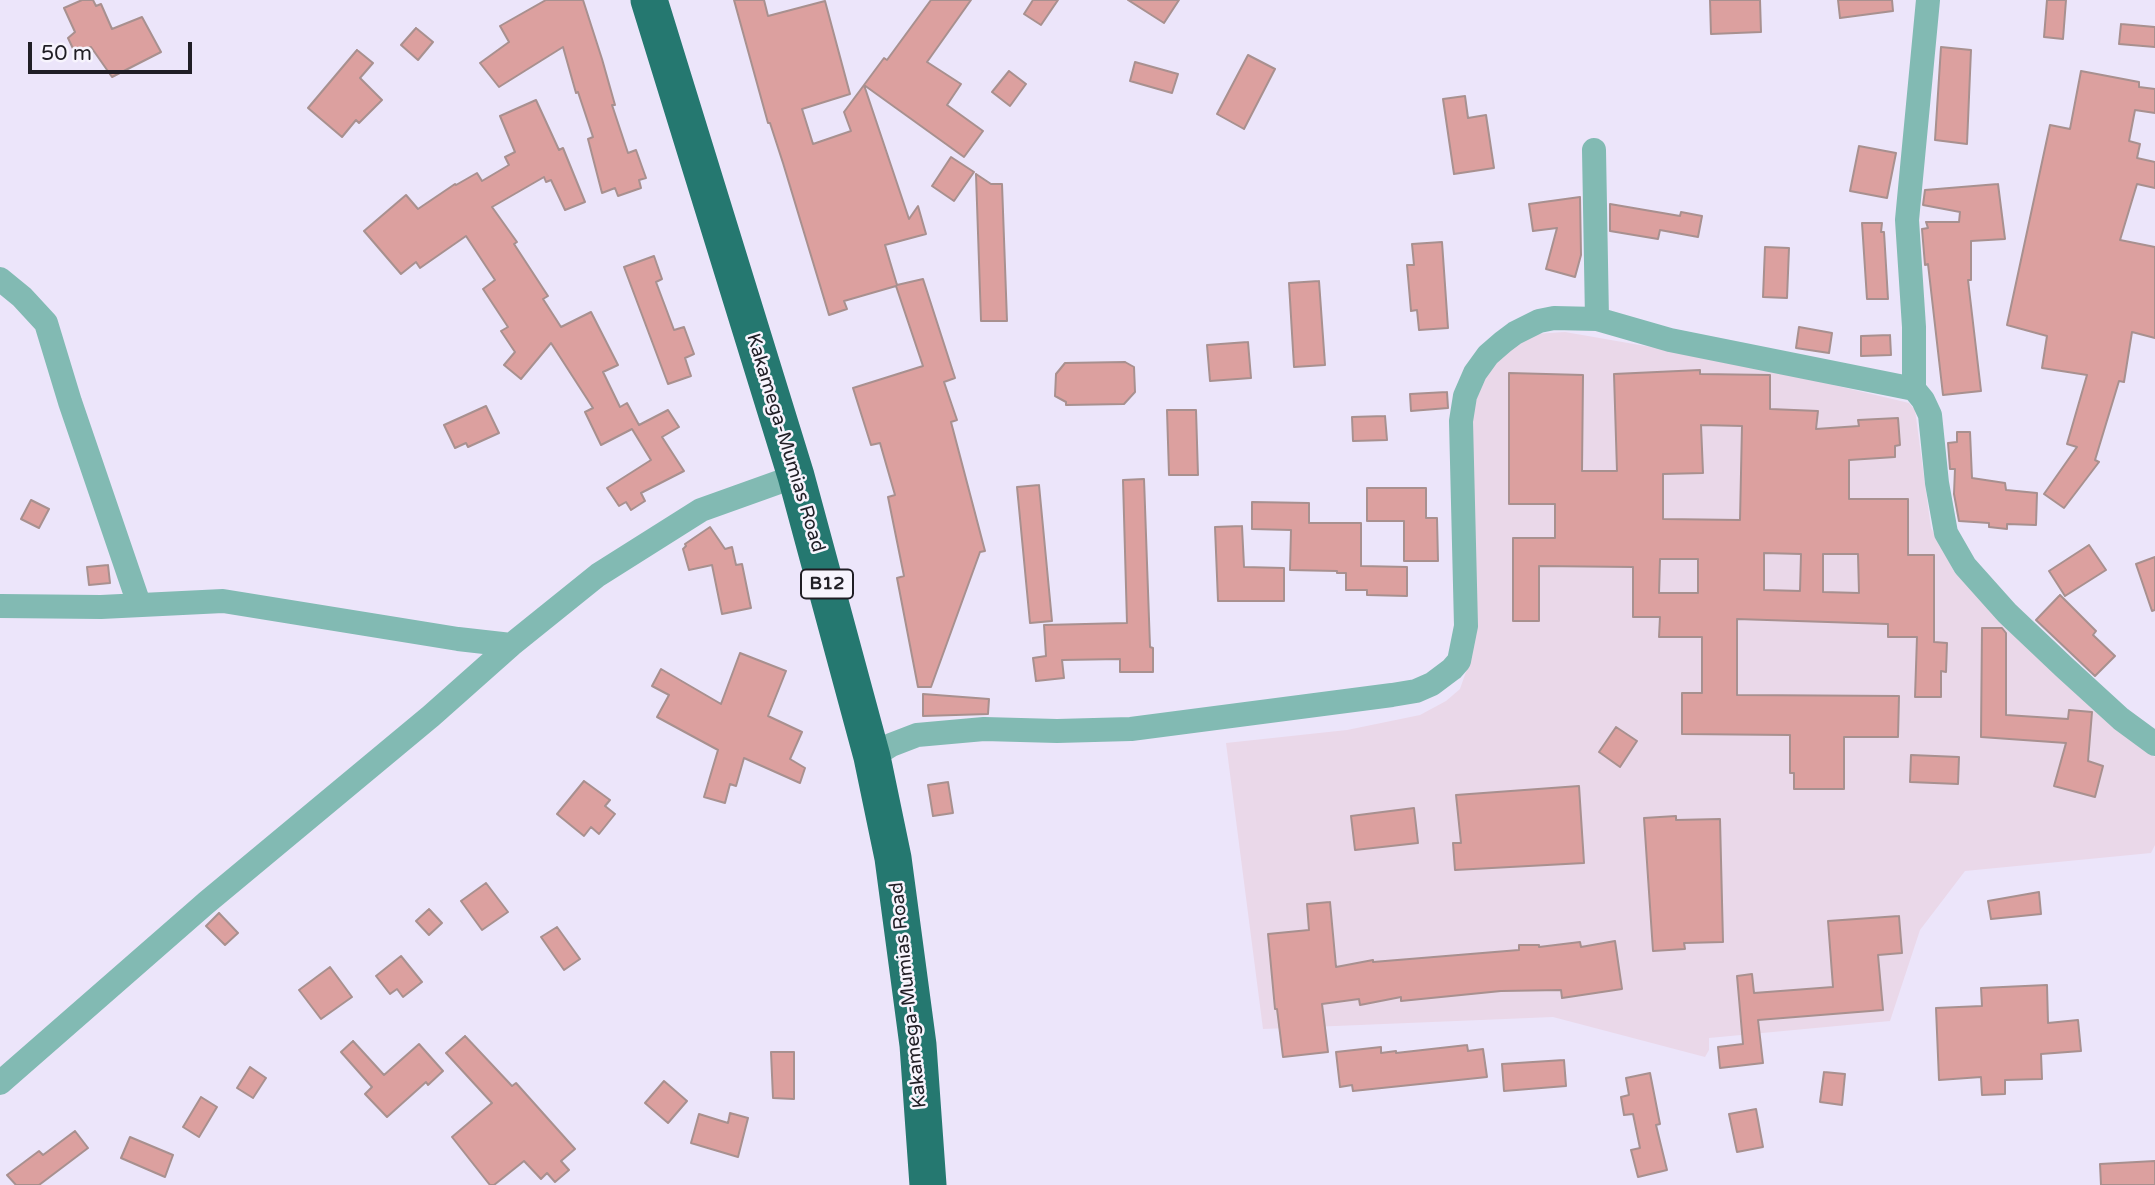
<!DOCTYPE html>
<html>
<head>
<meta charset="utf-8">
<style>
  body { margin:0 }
  #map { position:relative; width:2155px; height:1185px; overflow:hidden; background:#ece5fa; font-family:"Varela Round",sans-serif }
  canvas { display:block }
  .scale { position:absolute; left:28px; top:42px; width:164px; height:32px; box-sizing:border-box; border:4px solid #201e25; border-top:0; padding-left:9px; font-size:21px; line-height:24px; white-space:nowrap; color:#201e25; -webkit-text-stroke:5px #f7f4fd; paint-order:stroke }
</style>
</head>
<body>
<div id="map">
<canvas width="2155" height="1185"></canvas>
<div class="scale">50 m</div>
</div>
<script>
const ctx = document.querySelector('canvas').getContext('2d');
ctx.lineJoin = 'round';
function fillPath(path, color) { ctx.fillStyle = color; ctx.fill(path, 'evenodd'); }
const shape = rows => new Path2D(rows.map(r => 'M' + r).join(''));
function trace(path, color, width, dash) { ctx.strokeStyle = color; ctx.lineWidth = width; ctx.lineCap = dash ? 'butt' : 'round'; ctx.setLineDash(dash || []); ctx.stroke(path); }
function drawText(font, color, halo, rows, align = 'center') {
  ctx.font = font + ' "Varela Round",sans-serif'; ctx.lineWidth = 5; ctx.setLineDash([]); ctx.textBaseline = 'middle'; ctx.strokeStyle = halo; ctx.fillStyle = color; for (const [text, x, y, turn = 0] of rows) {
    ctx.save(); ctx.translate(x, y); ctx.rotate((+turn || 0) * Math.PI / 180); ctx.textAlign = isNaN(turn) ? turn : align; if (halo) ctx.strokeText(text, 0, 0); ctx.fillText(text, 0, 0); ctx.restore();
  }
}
fillPath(shape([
  [1565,332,1737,362,1909,403,1915,410,1931,528,1955,573,2130,740,2155,757,2155,845,2151,853,1965,871,1920,930,1890,1021,1709,1038,1709,1050,1705,1057,1553,1017,1263,1029,1226,743,1347,730,1420,715,1446,701,1460,689,1468,666,1469,418,1491,363,1534,334]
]), '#ead8e9');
const building = shape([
  [82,0,93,0,96,6,101,4,112,29,142,17,161,52,112,77,91,47,76,55,68,38,75,32,64,8,82,0],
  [546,0,583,0,602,59,615,105,612,105,628,153,636,150,646,178,639,180,641,188,618,196,615,188,602,193,588,139,593,137,578,92,576,93,563,47,499,87,480,63,509,42,500,26,546,0],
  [734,0,764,0,768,16,825,1,850,94,802,109,813,144,851,131,844,112,864,85,909,219,918,206,926,234,885,245,897,285,923,279,955,378,944,382,957,420,951,422,985,551,980,552,931,687,918,687,897,578,904,576,888,497,895,495,880,443,871,445,853,388,923,366,896,286,844,301,847,309,829,315,783,163,770,123,768,123,734,0],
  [931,0,971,0,927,62,961,84,947,105,983,131,964,157,864,85,884,58,887,60,931,0],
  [1033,0,1058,0,1041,25,1024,14,1033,0],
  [1128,0,1179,0,1164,23,1128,0],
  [1710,0,1760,0,1761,32,1711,34,1710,0],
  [1838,0,1892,0,1893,11,1840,18,1838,0],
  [2047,0,2066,0,2063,39,2044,37,2047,0],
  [2121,24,2155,27,2155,47,2119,44,2121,24],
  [416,28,433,42,418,60,401,45,416,28],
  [1941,47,1971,50,1967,144,1935,140,1941,47],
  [357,50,373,63,360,78,382,100,359,123,356,120,342,137,308,108,357,50],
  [1248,55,1275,69,1244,129,1217,114,1248,55],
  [1135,62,1178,74,1172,93,1130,81,1135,62],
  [1009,71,1026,84,1010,106,992,92,1009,71],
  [2081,71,2139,82,2139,87,2155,89,2155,113,2135,110,2129,141,2140,144,2137,158,2155,162,2155,188,2137,184,2120,240,2155,247,2155,338,2132,332,2124,382,2119,381,2095,460,2099,462,2064,508,2044,494,2077,447,2067,444,2087,375,2042,368,2047,336,2007,325,2050,125,2070,129,2081,71],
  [1465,96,1468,118,1486,115,1494,168,1454,174,1443,99,1465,96],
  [536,100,559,150,563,148,585,202,565,210,551,180,546,182,544,177,492,207,517,242,514,244,548,296,543,299,561,327,591,312,618,365,603,372,620,407,627,403,639,425,668,410,679,427,662,437,684,471,641,493,645,501,631,510,626,502,619,506,607,488,651,460,632,429,601,445,585,412,593,408,551,343,521,379,504,365,515,352,501,331,508,327,483,289,495,280,466,236,420,268,416,262,401,274,364,231,406,195,418,209,455,184,456,185,477,173,482,181,509,165,505,157,515,152,500,116,536,100],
  [1859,146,1896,153,1887,198,1850,191,1859,146],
  [951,157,974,172,954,201,932,186,951,157],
  [976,174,991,184,1002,184,1007,321,981,321,976,174],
  [1998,184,2005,239,1971,241,1971,280,1968,280,1981,391,1943,395,1928,264,1925,265,1922,229,1928,228,1926,222,1959,222,1960,212,1923,205,1925,190,1998,184],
  [1580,197,1581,255,1575,277,1546,269,1557,228,1533,231,1529,204,1580,197],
  [1610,204,1680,216,1681,212,1702,216,1698,237,1660,230,1658,239,1610,231,1610,204],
  [1862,223,1882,223,1881,232,1884,232,1888,299,1867,299,1862,223],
  [1442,242,1448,328,1419,330,1417,310,1411,311,1407,265,1414,265,1412,244,1442,242],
  [1765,247,1789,248,1787,298,1763,297,1765,247],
  [654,256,662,279,656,282,674,330,684,327,694,354,685,358,691,376,668,384,624,267,654,256],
  [1319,281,1325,365,1294,367,1289,283,1319,281],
  [1799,327,1832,333,1829,353,1796,348,1799,327],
  [1890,335,1891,355,1861,356,1861,336,1890,335],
  [1248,342,1251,378,1210,381,1207,345,1248,342],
  [1125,362,1134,367,1135,392,1124,404,1066,405,1066,402,1055,396,1056,374,1065,363,1125,362],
  [1700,370,1700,374,1770,375,1770,409,1818,411,1816,429,1859,426,1858,420,1898,418,1900,445,1895,446,1895,457,1849,460,1849,499,1908,499,1908,555,1934,555,1934,642,1947,643,1946,672,1941,671,1941,697,1915,697,1917,637,1888,637,1888,624,1737,619,1737,695,1899,696,1898,737,1844,737,1844,789,1794,789,1794,773,1790,773,1790,735,1682,734,1682,693,1702,693,1702,637,1659,637,1660,617,1633,617,1633,567,1539,566,1539,621,1513,621,1513,538,1555,538,1555,504,1509,504,1509,373,1583,375,1582,471,1617,471,1614,374,1700,370],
  [1701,425,1742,426,1740,520,1663,519,1663,474,1703,473,1701,425],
  [1764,553,1801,554,1800,591,1764,590,1764,553],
  [1823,554,1858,554,1859,593,1823,592,1823,554],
  [1660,559,1698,559,1698,593,1659,593,1660,559],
  [1447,392,1448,408,1411,411,1410,394,1447,392],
  [486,406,499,433,468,447,466,443,455,448,444,425,486,406],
  [1167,410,1196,410,1198,475,1169,475,1167,410],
  [1385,416,1387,440,1353,441,1352,417,1385,416],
  [1957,432,1970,432,1972,478,2005,483,2006,490,2037,493,2036,525,2007,524,2007,529,1989,527,1989,523,1959,521,1954,494,1955,469,1950,469,1948,443,1957,442,1957,432],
  [1144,479,1150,647,1153,648,1153,672,1120,672,1120,659,1062,660,1064,678,1036,681,1033,658,1046,656,1044,625,1127,623,1123,480,1144,479],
  [1039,485,1052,621,1030,623,1017,487,1039,485],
  [1367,488,1426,488,1426,518,1437,518,1438,561,1404,561,1404,521,1367,521,1367,488],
  [31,500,49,509,39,528,21,519,31,500],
  [1252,502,1309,503,1309,523,1361,523,1361,566,1407,567,1407,596,1367,595,1367,590,1346,590,1346,573,1337,573,1337,571,1290,570,1291,530,1252,529,1252,502],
  [1242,526,1244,567,1284,568,1284,601,1218,601,1215,527,1242,526],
  [710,527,725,549,732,547,736,565,742,564,751,608,722,614,712,565,689,570,683,549,686,546,685,544,710,527],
  [2089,545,2106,570,2065,596,2049,571,2089,545],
  [2155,557,2155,610,2152,611,2136,564,2155,557],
  [108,565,110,583,89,585,87,567,108,565],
  [2060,595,2096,631,2093,635,2115,656,2095,676,2036,620,2060,595],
  [1982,628,2002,628,2006,633,2006,715,2068,719,2069,710,2092,712,2088,761,2103,766,2095,797,2054,786,2066,743,1981,737,1982,628],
  [740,653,786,671,768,716,802,732,790,759,805,768,800,783,744,758,736,786,730,784,725,803,704,797,718,750,657,717,669,695,652,686,661,669,721,704,740,653],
  [923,694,989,699,988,714,923,716,923,694],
  [1616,727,1637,741,1620,767,1599,752,1616,727],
  [1911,755,1959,757,1958,784,1910,782,1911,755],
  [584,781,610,800,605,806,615,814,599,834,591,827,584,836,557,814,584,781],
  [948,782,953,813,933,816,928,785,948,782],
  [1579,786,1584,863,1455,870,1453,843,1461,843,1456,795,1579,786],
  [1414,808,1418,843,1355,850,1351,816,1414,808],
  [1676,816,1676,820,1720,819,1723,942,1684,943,1685,949,1653,951,1644,818,1676,816],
  [486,883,508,912,482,930,461,901,486,883],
  [2039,892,2041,914,1991,919,1988,901,2039,892],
  [1330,902,1336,967,1373,960,1373,962,1519,950,1519,945,1539,945,1539,947,1580,942,1581,947,1615,941,1622,989,1562,998,1561,990,1501,991,1401,1001,1401,997,1360,1005,1359,999,1322,1004,1328,1052,1283,1057,1277,1009,1275,1009,1268,934,1309,930,1307,904,1330,902],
  [429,909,442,923,429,935,416,921,429,909],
  [219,913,238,933,225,945,206,926,219,913],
  [1899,916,1902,953,1878,955,1883,1010,1758,1020,1763,1063,1720,1068,1718,1047,1743,1044,1737,976,1752,974,1754,993,1833,987,1828,921,1899,916],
  [557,927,580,959,564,970,541,937,557,927],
  [401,956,422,982,403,997,397,989,390,994,376,976,401,956],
  [330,967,352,997,321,1019,299,990,330,967],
  [2047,985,2048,1023,2078,1020,2081,1051,2041,1054,2042,1079,2005,1080,2005,1094,1982,1095,1981,1077,1939,1080,1936,1008,1982,1006,1981,988,2047,985],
  [465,1036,512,1086,516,1083,575,1149,561,1161,569,1170,555,1182,547,1173,541,1179,524,1161,494,1185,490,1185,452,1137,492,1103,446,1053,465,1036],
  [353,1041,384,1075,419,1044,443,1071,428,1085,426,1082,387,1117,365,1094,372,1087,341,1052,353,1041],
  [1467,1045,1468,1051,1483,1049,1487,1077,1353,1091,1352,1085,1340,1087,1336,1052,1381,1047,1381,1053,1396,1051,1396,1053,1467,1045],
  [771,1052,794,1052,794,1099,773,1098,771,1052],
  [1564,1060,1566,1086,1504,1091,1502,1064,1564,1060],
  [250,1067,266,1078,253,1098,237,1088,250,1067],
  [1824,1072,1845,1074,1842,1105,1820,1102,1824,1072],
  [1650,1073,1660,1124,1656,1125,1667,1170,1638,1177,1631,1150,1640,1148,1633,1114,1624,1115,1621,1097,1629,1095,1626,1078,1650,1073],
  [664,1081,687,1101,668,1123,645,1103,664,1081],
  [201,1097,217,1107,199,1137,183,1127,201,1097],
  [1756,1109,1763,1147,1737,1152,1729,1114,1756,1109],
  [730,1113,748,1118,738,1157,691,1143,699,1114,728,1123,730,1113],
  [75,1131,88,1148,39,1185,16,1185,7,1175,39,1151,43,1155,75,1131],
  [130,1137,173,1155,165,1177,121,1158,130,1137],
  [2155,1161,2155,1185,2101,1185,2100,1164,2155,1161]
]);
fillPath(building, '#dca09f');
trace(building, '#a8908f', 2);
trace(shape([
  [1594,150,1597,319],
  [0,279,22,297,46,323,70,402,139,604],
  [1914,389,1914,327,1907,220,1928,0],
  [0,606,101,607,223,601,458,639,511,645,598,575,701,510,796,476],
  [872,757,891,745,917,735,984,729,1057,731,1131,729,1392,695,1416,691,1432,684,1452,669,1459,661,1466,626,1461,421,1465,396,1475,373,1488,355,1503,342,1515,333,1539,321,1554,318,1597,319,1670,340,1914,389,1923,400,1930,415,1937,483,1946,533,1965,566,2007,613,2064,667,2121,719,2155,744],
  [0,1083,206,903,431,716,511,645]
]), '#82bab3', 24);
trace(shape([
  [649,0,796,476,872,757,893,858,918,1045,928,1185]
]), '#257870', 37);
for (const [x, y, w] of [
  [827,584,52]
]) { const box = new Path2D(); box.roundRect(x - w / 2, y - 14.5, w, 29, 5); ctx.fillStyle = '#f7f4fd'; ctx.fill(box); trace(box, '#201e25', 2); }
drawText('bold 18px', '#201e25', null, [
  ["B12",827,584]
]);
drawText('19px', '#201e25', '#f7f4fd', [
  ["Kakamega-Mumias Road",785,443,73],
  ["Kakamega-Mumias Road",909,995,-96]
]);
</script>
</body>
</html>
